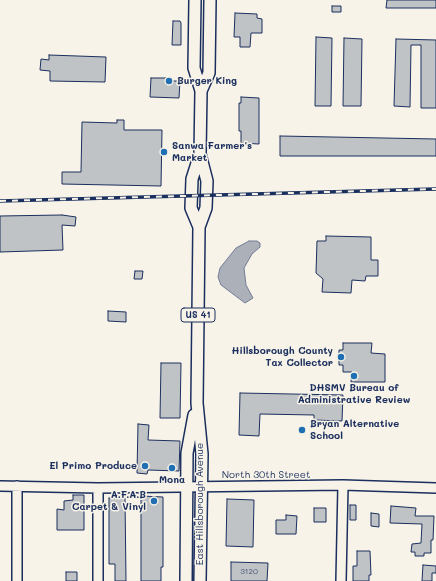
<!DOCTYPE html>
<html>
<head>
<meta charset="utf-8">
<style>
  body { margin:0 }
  canvas { display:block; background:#f7f3e8 }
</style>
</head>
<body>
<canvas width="436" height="581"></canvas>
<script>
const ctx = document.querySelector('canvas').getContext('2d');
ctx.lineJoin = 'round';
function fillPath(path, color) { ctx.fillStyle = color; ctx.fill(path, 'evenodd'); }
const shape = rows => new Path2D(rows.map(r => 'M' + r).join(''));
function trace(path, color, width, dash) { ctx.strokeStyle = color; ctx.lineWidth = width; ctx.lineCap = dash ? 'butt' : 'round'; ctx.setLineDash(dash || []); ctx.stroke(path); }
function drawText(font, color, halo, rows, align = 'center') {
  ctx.font = font + ' Mali,sans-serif'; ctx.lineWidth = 3; ctx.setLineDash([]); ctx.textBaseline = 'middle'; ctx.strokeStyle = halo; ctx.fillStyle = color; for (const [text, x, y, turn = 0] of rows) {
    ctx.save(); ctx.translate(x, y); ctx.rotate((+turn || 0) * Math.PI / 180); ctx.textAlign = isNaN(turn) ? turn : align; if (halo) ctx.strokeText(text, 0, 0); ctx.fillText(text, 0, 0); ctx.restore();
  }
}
const water = shape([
  [249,241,257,241,260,243,260,247,252,254,244,268,246,285,253,298,245,303,221,285,218,277,220,268,236,248,249,241]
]);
fillPath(water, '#acb0b9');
trace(water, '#727c95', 1);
const building = shape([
  [387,0,436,0,436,8,386,8,387,0],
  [332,6,341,6,341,12,332,12,332,6],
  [235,13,257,14,257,18,262,19,262,33,251,33,250,47,240,47,240,37,234,37,235,13],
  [173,21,180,21,181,23,181,45,172,45,173,21],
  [316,37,332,38,331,106,315,106,316,37],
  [344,38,362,39,361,106,343,106,344,38],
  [396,39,436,40,436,108,421,108,421,45,411,45,410,107,394,106,396,39],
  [49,55,106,57,105,82,50,81,50,71,40,70,41,59,49,60,49,55],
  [151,78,171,78,170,81,180,81,179,98,150,97,151,78],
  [241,97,259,98,259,144,241,143,241,131,239,131,239,103,241,103,241,97],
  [117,120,124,120,124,130,162,130,161,186,62,184,62,172,81,172,82,122,117,123,117,120],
  [280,136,436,139,436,156,280,156,280,136],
  [62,215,76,217,75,226,62,225,63,250,0,252,0,216,62,215],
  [326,236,371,237,371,260,378,260,378,276,366,276,365,281,352,280,351,293,322,292,323,279,316,273,317,241,326,241,326,236],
  [135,271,143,271,142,279,134,279,135,271],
  [108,311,126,312,126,322,108,321,108,311],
  [343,343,372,343,371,353,385,354,385,382,351,382,352,372,343,372,343,365,339,365,339,350,343,350,343,343],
  [161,363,181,363,180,418,160,418,161,363],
  [240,393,343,395,342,421,314,420,314,415,260,414,259,436,239,435,240,393],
  [138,424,149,425,148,440,180,441,179,471,148,470,147,474,137,473,138,424],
  [73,495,84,495,84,530,57,530,57,509,64,510,64,501,73,500,73,495],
  [141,496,163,497,163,567,161,567,161,581,141,581,141,496],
  [109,498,125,498,126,581,115,581,115,564,109,564,109,498],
  [227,499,254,500,253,547,226,546,227,499],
  [350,505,356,505,356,520,350,520,350,505],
  [391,506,416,508,415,516,434,516,433,540,431,540,431,553,424,553,424,556,415,556,415,552,411,552,412,544,421,543,422,524,390,523,391,506],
  [314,508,326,508,326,522,314,522,314,508],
  [371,513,379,514,379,527,371,526,371,513],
  [286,515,297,516,296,534,276,534,276,520,286,520,286,515],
  [357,551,370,551,371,575,369,575,369,581,353,581,353,566,357,566,357,551],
  [231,562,268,563,267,581,231,581,231,562],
  [423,565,436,566,436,573,432,573,432,581,422,581,423,565],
  [66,572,77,572,77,581,66,581,66,572]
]);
fillPath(building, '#c0c3c5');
trace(building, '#1b2f5e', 1);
const minor = shape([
  [0,486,98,488,343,485,436,488],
  [17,581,17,486],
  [98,581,98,488],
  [341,581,343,485]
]);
const major = shape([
  [195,0,194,68,201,91,200,154,207,181,206,208,199,227,197,403,202,454,200,581],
  [201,91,209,73,210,0],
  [199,227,191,208,192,179,200,154],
  [186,581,187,453,194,415]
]);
trace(minor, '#1b2f5e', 12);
trace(major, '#1b2f5e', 14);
trace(minor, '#f7f3e8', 9);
trace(major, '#f7f3e8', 11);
const rail = shape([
  [0,201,436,189]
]);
trace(rail, '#1b2f5e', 3.5);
trace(rail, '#f7f3e8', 2, [6]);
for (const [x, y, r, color] of [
  [169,81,4,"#1f6fb2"],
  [164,152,4,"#1f6fb2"],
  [341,357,4,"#1f6fb2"],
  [354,376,4,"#1f6fb2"],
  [302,430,4,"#1f6fb2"],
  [145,466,4,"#1f6fb2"],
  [172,468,4,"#1f6fb2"],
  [154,501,4,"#1f6fb2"]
]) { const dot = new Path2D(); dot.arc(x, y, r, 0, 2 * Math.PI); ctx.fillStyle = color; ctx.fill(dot); trace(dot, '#f7f3e8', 1.5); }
drawText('8px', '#445478', null, [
  ["3120",249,572]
]);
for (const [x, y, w] of [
  [198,315,34]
]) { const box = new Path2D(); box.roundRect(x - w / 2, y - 7, w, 14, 3); ctx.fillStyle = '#f7f3e8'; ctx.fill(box); trace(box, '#1b2f5e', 1); }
drawText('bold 9px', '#1b2f5e', null, [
  ["US 41",198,315]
]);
drawText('bold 10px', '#1b2f5e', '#f7f3e8', [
  ["Burger King",177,81],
  ["Sanwa Farmer's",172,146],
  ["Market",172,158],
  ["Hillsborough County",333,351,"right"],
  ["Tax Collector",333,363,"right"],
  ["DHSMV Bureau of",354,388,"center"],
  ["Administrative Review",354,400,"center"],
  ["Bryan Alternative",310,424],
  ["School",310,436],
  ["El Primo Produce",137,466,"right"],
  ["Mona",172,480,"center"],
  ["A.F.A.B",146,495,"right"],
  ["Carpet & Vinyl",146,507,"right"]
], 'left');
drawText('10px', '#1b2f5e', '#f7f3e8', [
  ["North 30th Street",266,475],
  ["East Hillsborough Avenue",200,504,-90]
]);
</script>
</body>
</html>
